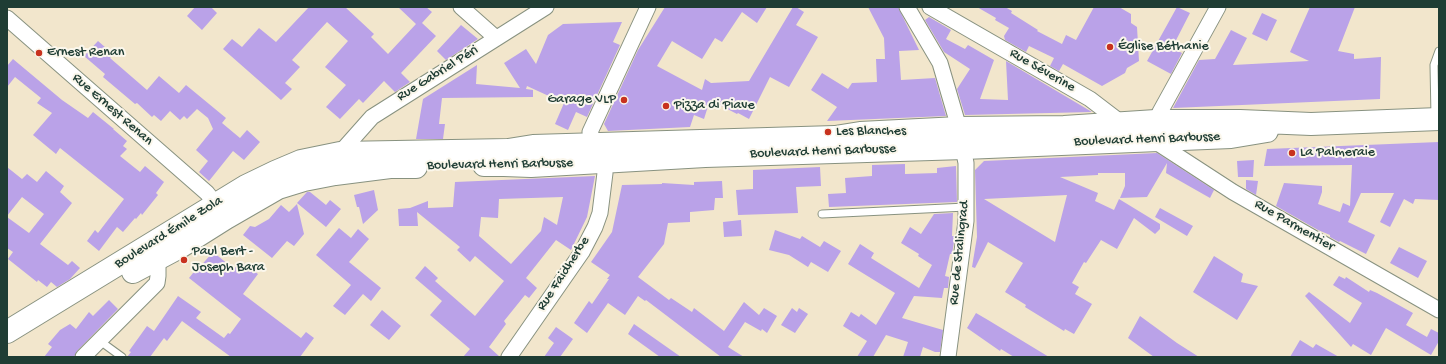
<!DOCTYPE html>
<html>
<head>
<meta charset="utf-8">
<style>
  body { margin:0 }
  #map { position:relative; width:1446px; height:364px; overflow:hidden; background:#f2e6cc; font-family:"Gochi Hand",sans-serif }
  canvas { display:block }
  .frame { position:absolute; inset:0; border:8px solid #1f3d34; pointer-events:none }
</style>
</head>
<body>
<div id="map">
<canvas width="1446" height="364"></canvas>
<div class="frame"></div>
</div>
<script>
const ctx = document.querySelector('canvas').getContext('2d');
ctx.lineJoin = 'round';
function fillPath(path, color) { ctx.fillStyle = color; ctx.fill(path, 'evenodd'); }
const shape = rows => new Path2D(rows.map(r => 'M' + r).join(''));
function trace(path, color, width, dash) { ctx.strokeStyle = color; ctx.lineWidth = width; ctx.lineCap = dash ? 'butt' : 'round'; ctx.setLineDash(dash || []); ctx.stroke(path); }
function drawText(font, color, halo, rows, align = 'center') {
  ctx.font = font + ' "Gochi Hand",sans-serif'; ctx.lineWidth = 4; ctx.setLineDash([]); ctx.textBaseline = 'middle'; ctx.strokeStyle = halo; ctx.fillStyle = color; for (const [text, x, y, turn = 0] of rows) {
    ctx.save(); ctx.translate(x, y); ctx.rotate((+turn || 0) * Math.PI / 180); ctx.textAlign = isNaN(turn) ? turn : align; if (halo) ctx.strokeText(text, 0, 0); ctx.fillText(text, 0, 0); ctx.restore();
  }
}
fillPath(shape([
  [195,7,211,7,217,13,202,30,187,16],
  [309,7,345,7,374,34,371,37,388,54,416,24,398,7,426,7,432,12,422,23,436,36,401,73,410,82,395,92,384,81,363,103,359,99,340,119,326,107,346,85,325,67,348,41,327,22,292,60,300,67,285,83,292,89,281,100,223,49,232,39,242,47,259,28,276,42],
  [665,7,767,7,757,23,742,12,722,42,715,38,702,59,672,41,657,66,702,90,705,79,711,83,749,81,793,7,796,7,804,12,796,25,818,37,789,87,770,77,749,119,738,113,737,114,710,100,704,119,694,115,690,127,608,131,604,124,638,50],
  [868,7,898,7,919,50,899,51,901,80,935,78,946,116,827,121,837,107,811,90,822,73,848,89,852,83,877,82,876,59,885,59,884,38],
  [977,7,1005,7,1012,11,1011,13,1038,30,1037,31,1062,44,1066,35,1076,40,1094,7,1119,7,1131,14,1131,23,1137,27,1139,61,1127,68,1125,73,1102,86,1063,64,1059,71,1050,66,1054,58,1029,46,1026,52,1005,40,1004,36,1009,28,995,20,996,18],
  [1177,7,1190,13,1172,48,1182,53,1171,74,1147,61],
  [1310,7,1355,7,1338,51,1354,54,1354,59,1381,57,1380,99,1173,108,1199,60,1215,59,1231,30,1247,38,1233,65,1309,61,1290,52],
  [1262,13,1277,20,1267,41,1252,34],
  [929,17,951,30,946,39,965,49,968,45,994,60,980,99,1008,100,1006,61,1092,112,965,115,957,89,970,69,944,52,925,20],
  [622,22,613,42,620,45,587,117,576,112,568,130,555,124,564,103,527,86,526,89,533,90,533,97,442,98,439,124,445,124,443,139,416,139,423,99,477,65,476,84,520,88,504,63,526,49,536,64,548,35,563,24],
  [461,25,478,39,446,60,437,51],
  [98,41,113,54,110,58,147,90,159,76,179,93,186,85,226,118,222,123,240,138,247,130,260,142,244,160,233,151,209,181,199,172,208,161,196,150,213,129,208,118,197,109,187,119,184,116,180,120,170,111,161,121,154,115,152,117,137,103,135,104,103,77,105,74,84,56],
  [13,59,62,100,88,118,93,112,114,129,113,129,127,141,123,146,127,149,120,156,140,172,145,166,164,182,156,193,158,195,142,215,141,213,136,219,135,218,123,232,117,227,99,251,87,241,95,230,98,233,124,199,60,148,56,154,33,135,52,113,37,103,41,98,15,77,7,87,7,66],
  [1439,142,1439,200,1415,199,1413,204,1404,199,1390,227,1380,222,1394,193,1361,193,1348,222,1375,235,1366,254,1340,241,1339,242,1330,237,1330,235,1318,230,1276,206,1284,183,1322,186,1322,192,1318,204,1340,212,1343,203,1350,206,1352,165,1264,166,1267,149],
  [1157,153,1214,190,1210,198,1166,173,1167,163,1147,197,1120,198,1125,186,1125,173,1098,173,1098,175,1060,177,1098,193,1095,201,1114,210,1119,199,1160,224,1160,229,1155,234,1134,218,1117,249,1101,240,1086,263,1084,262,1072,283,1079,287,1075,294,1092,304,1074,334,1065,329,1064,331,1025,307,1026,305,1005,292,1023,263,988,242,975,268,972,267,977,237,975,170,984,161],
  [1067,195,1055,242,984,199,1025,197],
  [1254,160,1253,177,1238,177,1237,161],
  [905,164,905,174,937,173,937,168,956,166,957,202,829,207,828,194,846,193,845,178,872,176,872,165],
  [7,167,22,179,27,174,37,182,46,171,64,186,60,192,72,203,40,244,68,265,72,261,80,268,70,279,57,287,51,282,47,287,38,280,37,282,8,259,13,252,7,248,7,217,29,233,44,214,22,197,7,216],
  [820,167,821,186,796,187,798,213,738,215,736,190,753,189,753,170],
  [595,176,587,217,571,250,556,240,526,278,537,288,529,298,525,295,504,321,506,324,489,347,500,357,463,357,470,349,430,315,442,301,415,278,425,266,438,278,435,281,475,316,504,281,475,256,470,262,457,250,460,247,417,212,418,226,399,226,398,209,410,208,428,201,428,208,453,207,455,182],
  [563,197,557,225,544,217,541,231,511,264,479,236,481,217,498,218,499,199],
  [1246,180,1258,181,1256,195,1246,189],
  [722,181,723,198,715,198,714,210,690,212,690,222,668,223,664,244,638,277,669,300,671,298,692,312,694,308,724,331,744,302,759,315,764,308,777,316,767,333,762,329,761,331,745,322,728,347,744,357,721,357,646,300,645,301,638,296,625,315,608,303,587,333,574,323,589,301,592,304,609,279,607,279,610,275,591,262,612,232,622,185,662,184,662,183,694,185,694,182],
  [374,190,378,210,363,224,359,207,357,207,354,195],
  [307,192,310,192,326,205,330,200,341,209,326,227,297,203],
  [297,204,304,234,294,246,287,241,272,258,243,235,250,226,255,227,269,219,281,205,289,212],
  [1160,208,1193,226,1187,236,1155,217],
  [953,213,952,236,955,236,952,254,950,254,945,276,949,277,948,288,944,288,942,298,914,296,902,318,943,330,940,352,935,352,923,347,920,357,903,357,908,342,886,335,873,357,857,357,867,341,843,326,851,312,859,317,861,314,876,325,895,293,848,264,860,244,874,253,871,258,919,288,932,265,918,256,919,254,901,243,910,227,921,234,934,214],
  [741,220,742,236,724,237,723,222],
  [339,228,351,238,358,229,369,239,349,262,381,288,371,301,363,294,345,315,333,306,351,285,316,255],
  [775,230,800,239,802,236,820,247,824,241,841,251,828,272,811,262,808,267,789,255,769,250],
  [1399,247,1427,261,1418,278,1390,263],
  [213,252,234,269,241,261,258,274,243,294,301,338,306,332,314,338,300,357,231,357,182,321,167,341,164,338,150,357,127,357,131,352,129,351,147,326,154,331,178,296,201,312,196,318,224,338,228,333,230,334,241,319,189,278,197,268,198,269],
  [1214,256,1243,274,1241,282,1258,286,1237,320,1193,292],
  [1339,276,1345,279,1346,277,1369,292,1370,290,1377,293,1413,313,1406,325,1427,337,1431,329,1439,333,1439,341,1431,355,1386,328,1371,355,1353,344,1351,347,1305,296,1309,292,1350,323,1362,303,1333,285],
  [109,300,118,309,77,351,74,357,44,357,52,347,48,344,60,330,70,324,76,329,89,312,93,316],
  [792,308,797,312,799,308,808,314,795,333,781,325],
  [382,310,401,326,389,340,370,325],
  [976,313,988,320,1049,357,1014,357,1001,349,1000,351,967,328],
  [1140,316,1177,343,1199,357,1154,357,1128,338],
  [634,324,681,357,660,357,628,334],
  [556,327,573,339,560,357,544,357,554,343,548,338],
  [1300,340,1313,348,1316,344,1339,357,1290,357]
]), '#baa2e8');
const service = shape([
  [1435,117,1434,65,1439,51],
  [822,214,966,207],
  [100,341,122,357]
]);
const minor = shape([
  [461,7,496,38],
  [907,7,940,63,959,128,966,163,966,221,948,357],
  [930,7,1090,99,1124,125],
  [7,18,207,193,222,212],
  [1154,128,1156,121,1160,112,1218,7],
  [1153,140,1233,192,1439,310],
  [338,160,340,153,372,117,546,7],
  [83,357,157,283,158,276,158,258,160,251],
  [509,357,582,252,595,227,600,213,605,173,602,162,590,132,648,7]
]);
const primary = shape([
  [484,165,504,165,531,166,705,156,964,148,1231,137,1267,131],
  [133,272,180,247,226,218,278,188,304,180,335,174,390,167,416,167],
  [7,332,246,186,275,172,301,161,340,153,508,150,533,146,835,137,860,133,959,128,1064,127,1156,121,1240,121,1311,124,1439,119]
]);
trace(service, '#889280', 9);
trace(minor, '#889280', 17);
trace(primary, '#889280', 24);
trace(service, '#fff', 7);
trace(minor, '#fff', 15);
trace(primary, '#fff', 22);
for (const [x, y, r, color] of [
  [1110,47,4,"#c8321e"],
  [39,53,4,"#c8321e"],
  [624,100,4,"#c8321e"],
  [666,106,4,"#c8321e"],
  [828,132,4,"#c8321e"],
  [1292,153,4,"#c8321e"],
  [184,260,4,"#c8321e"]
]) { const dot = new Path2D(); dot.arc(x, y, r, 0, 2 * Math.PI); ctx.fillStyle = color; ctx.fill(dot); trace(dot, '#fbf7ec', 1.5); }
drawText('14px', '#1f3d34', '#fbf7ec', [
  ["Église Béthanie",1118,47],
  ["Ernest Renan",47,53],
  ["Garage VLP",616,100,"right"],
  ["Pizza di Piave",674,106],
  ["Les Blanches",836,132],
  ["La Palmeraie",1300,153],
  ["Paul Bert -",192,252],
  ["Joseph Bara",192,268]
], 'left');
drawText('14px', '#1f3d34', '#fbf7ec', [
  ["Rue Séverine",1042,71,30],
  ["Rue Gabriel Péri",438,74,-32],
  ["Rue Ernest Renan",112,110,41],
  ["Boulevard Henri Barbusse",1147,140,-2],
  ["Boulevard Henri Barbusse",823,152,-2],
  ["Boulevard Henri Barbusse",500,165,-1],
  ["Rue Parmentier",1294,226,30],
  ["Boulevard Émile Zola",169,233,-32],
  ["Rue de Stalingrad",960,253,-84],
  ["Rue Faidherbe",564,274,-57]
]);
</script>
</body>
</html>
